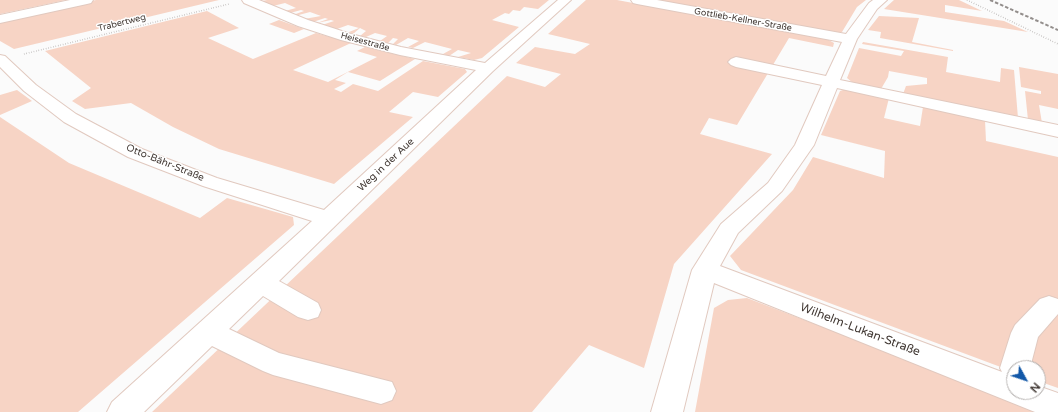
<!DOCTYPE html>
<html>
<head>
<meta charset="utf-8">
<style>
  body { margin:0 }
  #map { position:relative; width:1058px; height:412px; overflow:hidden; background:#fbfbfb; font-family:"Varela Round",sans-serif }
  canvas { display:block }
  .north { position:absolute; left:1006px; top:360px; width:40px; height:40px; box-sizing:border-box; background:#fff; border:1px solid #b3afad; border-radius:50%; rotate:130deg; font-size:11px; font-weight:700; line-height:16px; text-align:center; color:#413833 }
  .north::after { content:''; display:block; margin:auto; width:14px; height:18px; background:#1258a8; clip-path:polygon(50% 0,100% 100%,50% 72%,0 100%) }
</style>
</head>
<body>
<div id="map">
<canvas width="1058" height="412"></canvas>
<div class="north">N</div>
</div>
<script>
const ctx = document.querySelector('canvas').getContext('2d');
ctx.lineJoin = 'round';
function fillPath(path, color) { ctx.fillStyle = color; ctx.fill(path, 'evenodd'); }
const shape = rows => new Path2D(rows.map(r => 'M' + r).join(''));
function trace(path, color, width, dash) { ctx.strokeStyle = color; ctx.lineWidth = width; ctx.lineCap = dash ? 'butt' : 'round'; ctx.setLineDash(dash || []); ctx.stroke(path); }
function drawText(font, color, halo, rows, align = 'center') {
  ctx.font = font + ' "Varela Round",sans-serif'; ctx.lineWidth = 3; ctx.setLineDash([]); ctx.textBaseline = 'middle'; ctx.strokeStyle = halo; ctx.fillStyle = color; for (const [text, x, y, turn = 0] of rows) {
    ctx.save(); ctx.translate(x, y); ctx.rotate((+turn || 0) * Math.PI / 180); ctx.textAlign = isNaN(turn) ? turn : align; if (halo) ctx.strokeText(text, 0, 0); ctx.fillText(text, 0, 0); ctx.restore();
  }
}
fillPath(shape([
  [0,0,66,0,0,14],
  [96,0,219,0,14,49,0,41,0,21],
  [267,0,549,0,538,9,524,7,520,11,513,10,509,14,505,13,492,20,519,27,482,58,474,60,458,57,471,53,458,50,449,56,443,54,452,49,425,42,413,48,408,47,419,41,408,38,396,45,393,44,398,39,393,38,388,43,380,41,387,36,375,33,366,37,360,36,366,31,360,28,353,34,349,32,359,28,348,25,337,29,322,25,334,21,331,20,317,23,328,19,325,18,313,22,304,19,321,16,310,12,295,16,293,15,304,11,301,10,290,13,285,11,296,8,285,3,273,6,262,1],
  [586,0,617,0,827,39,834,43,833,47,789,38,737,125,709,118,700,134,772,154,674,264,644,368,589,345,532,412,152,412,507,76,545,87,561,74,516,63,535,47,575,54,590,44,548,34],
  [655,0,866,0,857,7,842,32,830,32],
  [894,0,959,0,982,11,945,5,945,12,1004,21,1028,32,884,9],
  [207,11,239,28,208,38,253,59,316,33,351,43,293,70,328,82,377,57,357,51,365,47,415,59,380,81,348,72,335,80,346,83,334,89,341,92,353,84,378,91,423,61,465,69,467,72,438,97,413,92,389,112,413,117,334,184,219,149,173,127,131,103,85,109,72,101,91,88,45,51],
  [879,16,919,18,912,42,953,50,953,51,880,38,881,32,868,30],
  [279,20,304,29,294,33,269,24],
  [863,42,948,57,946,72,1000,82,1001,68,1014,70,1018,118,903,94,906,86,927,84,927,78,889,71,888,77,881,89,853,83,847,78,859,48,901,56,904,51,862,44],
  [1019,67,1058,74,1058,109,1039,105,1042,123,1028,120,1025,91,1041,94,1041,91,1021,87],
  [846,89,889,98,884,118,920,126,923,107,985,120,986,141,1058,157,1058,388,1038,381,1038,368,1014,368,1014,372,741,270,730,256,793,190,813,157,884,178,885,151,821,135,840,91],
  [17,90,32,101,0,115,0,95],
  [0,117,69,163,200,218,227,198,293,217,294,225,78,412,0,412],
  [747,298,1044,412,695,412,714,308,728,300]
]), '#f7d4c5');
const minor = shape([
  [70,0,93,0,91,3,87,4,0,23,0,15,70,0],
  [242,0,259,0,308,20,351,34,401,47,485,63,558,0,571,0,493,71,279,281,318,303,321,310,318,317,308,320,298,317,263,296,229,329,279,353,392,382,396,391,392,400,381,404,273,375,263,371,212,346,144,412,107,412,112,402,312,221,203,186,128,157,64,122,24,91,0,67,0,55,5,56,36,85,76,114,142,149,217,178,324,210,476,70,400,55,341,40,298,26,244,3,242,0],
  [631,0,657,0,846,34,869,3,873,0,887,0,877,9,857,39,840,80,1058,125,1058,137,837,88,814,145,782,191,738,233,720,266,1002,372,1000,368,1011,333,1015,325,1040,299,1049,296,1058,299,1058,314,1038,337,1030,368,1014,368,1014,392,1038,392,1038,386,1058,393,1058,412,1035,412,714,283,683,412,651,412,692,270,721,224,768,183,795,145,822,85,736,67,731,65,728,62,731,59,736,57,826,76,842,42,637,4,633,3,631,0]
]);
trace(minor, '#e1c9bf', 2);
trace(shape([
  [967,0,1058,44],
  [24,54,229,4]
]), '#a7a3a1', 1.5, [0.5, 2]);
fillPath(minor, '#fff');
trace(shape([
  [990,0,1058,30]
]), '#938e8c', 2, [3.5, 2]);
drawText('9px', '#413833', '#fff', [
  ["Gottlieb-Kellner-Straße",743,20,10],
  ["Trabertweg",122,23,-14],
  ["Heisestraße",365,42,15]
]);
drawText('10px', '#413833', '#fff', [
  ["Otto-Bähr-Straße",165,163,22],
  ["Weg in der Aue",386,165,-43]
]);
drawText('12px', '#413833', '#fff', [
  ["Wilhelm-Lukan-Straße",860,330,21]
]);
</script>
</body>
</html>
